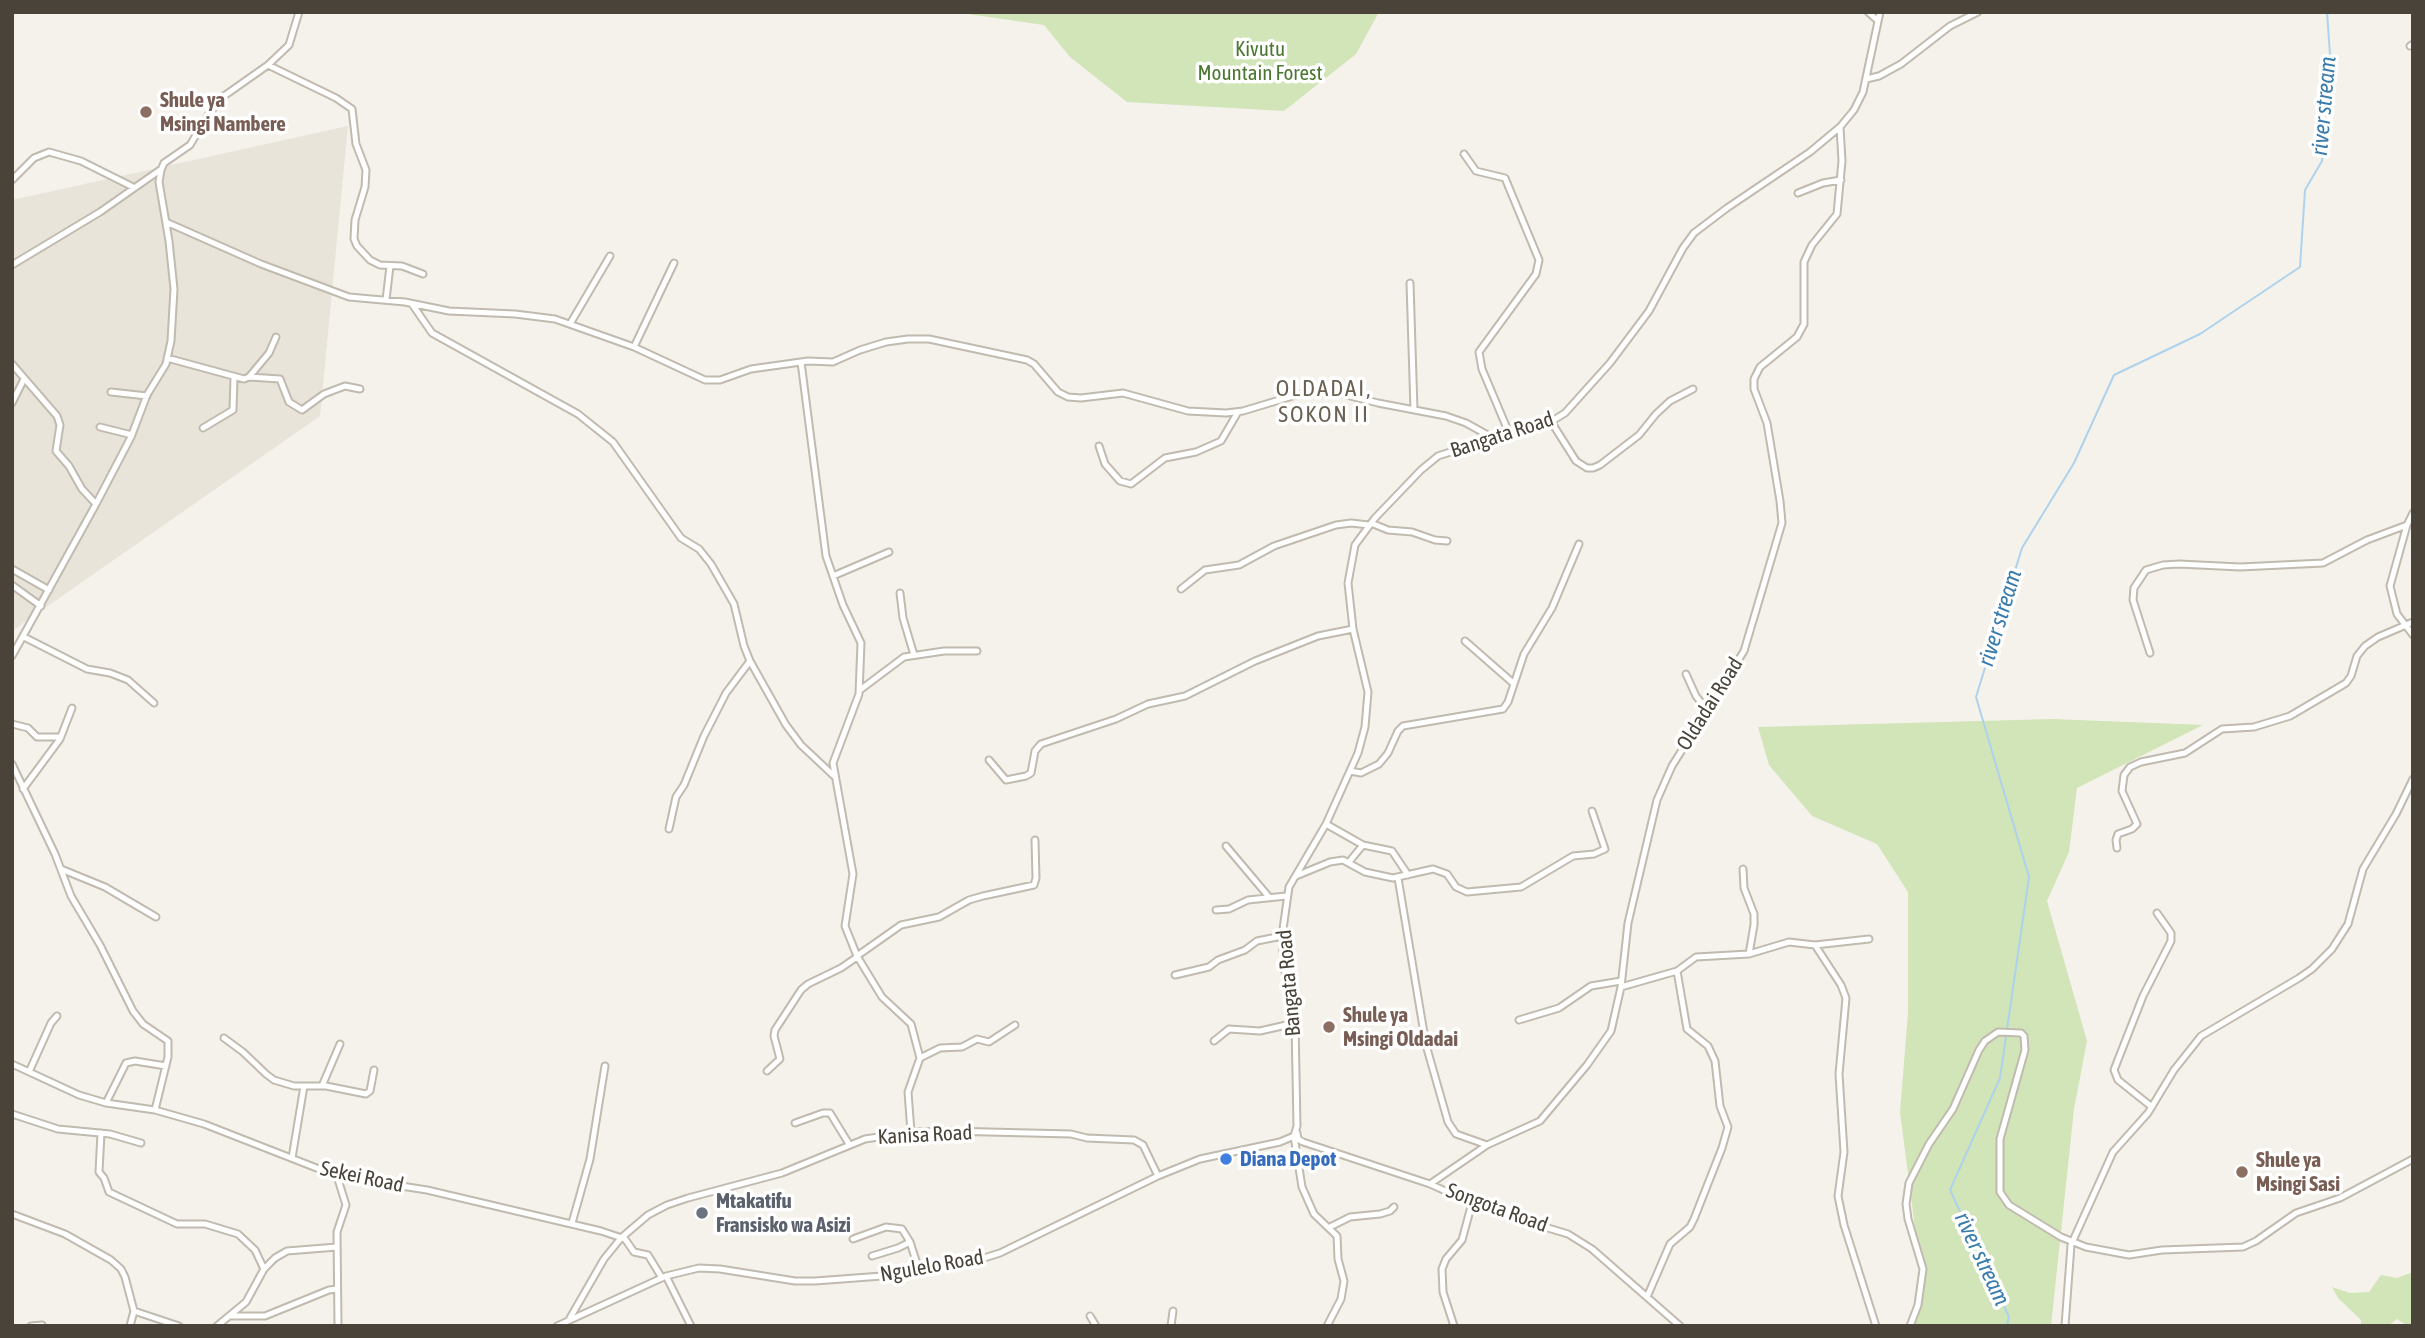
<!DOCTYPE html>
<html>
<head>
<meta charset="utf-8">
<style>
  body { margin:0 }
  #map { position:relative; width:2425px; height:1338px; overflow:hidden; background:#f5f2ec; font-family:"Asap Condensed",sans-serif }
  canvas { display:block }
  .frame { position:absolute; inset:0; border:14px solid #49433a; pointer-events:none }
</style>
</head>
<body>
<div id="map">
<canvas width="2425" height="1338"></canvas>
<div class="frame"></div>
</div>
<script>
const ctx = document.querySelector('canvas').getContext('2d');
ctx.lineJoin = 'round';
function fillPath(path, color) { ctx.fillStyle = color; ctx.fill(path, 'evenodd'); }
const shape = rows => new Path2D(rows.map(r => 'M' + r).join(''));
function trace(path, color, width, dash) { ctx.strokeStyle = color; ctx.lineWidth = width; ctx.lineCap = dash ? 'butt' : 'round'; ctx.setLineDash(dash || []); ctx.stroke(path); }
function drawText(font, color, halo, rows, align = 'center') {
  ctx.font = font + ' "Asap Condensed",sans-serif'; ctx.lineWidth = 7; ctx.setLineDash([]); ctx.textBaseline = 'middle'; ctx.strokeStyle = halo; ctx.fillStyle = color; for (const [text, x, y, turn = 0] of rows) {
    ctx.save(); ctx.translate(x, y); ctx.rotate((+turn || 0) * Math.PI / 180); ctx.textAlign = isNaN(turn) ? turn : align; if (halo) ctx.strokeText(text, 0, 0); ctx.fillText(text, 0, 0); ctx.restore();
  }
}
fillPath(shape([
  [348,126,320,416,12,631,12,200]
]), '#e8e4da');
fillPath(shape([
  [954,12,1379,12,1356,54,1284,111,1127,102,1070,57,1044,25],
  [2053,719,2203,725,2077,788,2069,852,2047,901,2087,1041,2074,1109,2051,1326,1909,1326,1922,1282,1900,1112,1908,1013,1908,892,1877,844,1812,816,1769,765,1758,727],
  [2413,1272,2413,1326,2408,1326,2397,1319,2388,1326,2361,1326,2361,1320,2338,1298,2332,1287,2350,1293,2369,1292,2381,1275,2397,1278]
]), '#d1e5b8');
trace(shape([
  [2007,1326,2009,1317,1950,1190,2000,1078,2029,877,1976,697,2022,548,2074,463,2114,375,2200,334,2300,267,2305,190,2322,161,2331,69,2327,12]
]), '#aed2ec', 2);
const street = shape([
  [1868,12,1877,20],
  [2410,46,2413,44],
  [268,65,336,98,352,109,356,144,366,170,365,187,355,220,354,239,357,246,370,260,380,265,402,266,423,274],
  [1866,79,1879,76,1901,64,1950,26,1978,12],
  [1464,154,1476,171,1505,178,1539,260,1536,274,1479,352,1482,369,1509,433],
  [12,180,34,158,49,152,81,161,133,187],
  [1798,193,1823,183,1841,180],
  [166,222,261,264,349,297,405,302,449,311,515,314,555,319,634,347,705,380,720,380,751,369,808,361,833,362,860,350,886,342,908,339,929,339,1027,360,1034,364,1058,392,1068,397,1081,398,1123,393,1188,411,1226,413,1243,411,1296,395,1334,392,1378,403,1446,416,1466,423,1493,438],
  [12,265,100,212,160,170],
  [1410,283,1414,410],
  [386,300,390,266],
  [412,304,432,333,578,414,613,442,681,538,699,549,711,564,734,604,744,646,750,661,786,725,801,745,834,776],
  [570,324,610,256],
  [634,347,674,263],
  [167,358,244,379,249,377,269,353,276,337],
  [801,362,826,556,843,605,861,643,859,694,833,763,853,874,845,926,857,956,882,997,911,1024,920,1058,908,1092,911,1132],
  [12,364,57,416,60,425,56,451,69,466,82,489,96,504],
  [249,377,280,379,289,402,302,410,324,394,345,386,360,389],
  [111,392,147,396],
  [12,403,24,379],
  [1552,423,1576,461,1587,468,1593,468,1600,465,1639,435,1656,414,1670,401,1693,389],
  [100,427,132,435],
  [203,428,233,410,234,378],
  [1099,446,1105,464,1120,481,1131,484,1165,458,1196,452,1221,441,1238,412],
  [2413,513,2407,525,2390,586,2397,614,2413,635],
  [1371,523,1388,530,1412,532,1435,540,1447,541],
  [12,569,49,590],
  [833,576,889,552],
  [12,585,41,606],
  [1181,589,1205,570,1239,565,1274,546,1336,525,1351,523,1369,525],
  [900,593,903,618,914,655],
  [24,637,87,669,110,673,128,680,154,703],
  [1465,641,1513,683],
  [2150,653,2133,600,2134,588,2146,570,2163,565,2179,564,2240,567,2323,563,2367,540,2407,525],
  [12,656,96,504,131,437,147,395,166,364,171,341,174,289,169,241,159,182,161,170,164,163,190,145,210,112,224,96,268,65,289,45,299,12],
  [1686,674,1696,696,1707,710],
  [860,690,904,657,944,651,977,651],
  [12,724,28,728,37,737,60,737],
  [989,760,1006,780,1026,776,1031,773,1035,751,1041,744,1116,719,1148,704,1185,696,1255,661,1318,636,1353,629],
  [12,764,55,854,71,896,100,945,133,1011,143,1024,168,1041,168,1057,155,1110],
  [1350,771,1361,773,1379,764,1388,753,1398,731,1403,726,1503,709,1508,702,1524,654,1552,608,1579,544],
  [23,789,60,739,72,708],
  [1326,824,1363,845,1392,851,1408,875],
  [669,829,676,797,684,785,704,736,726,693,750,661],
  [1226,846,1269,897],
  [2117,848,2116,840,2118,834,2132,829,2137,824,2122,791,2124,775,2130,767,2141,762,2185,753,2222,729,2254,727,2290,716,2346,683,2351,676,2357,656,2365,646,2378,637,2413,622],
  [1349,862,1363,845],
  [61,869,105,887,156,917],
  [1296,876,1330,862,1343,860,1365,872,1393,878,1433,869,1447,874,1456,887,1467,892,1521,887,1573,856,1594,854,1605,849,1592,811],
  [1398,878,1426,1045,1448,1122,1456,1134,1487,1145],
  [1216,910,1229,909,1248,900,1286,896],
  [1815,945,1841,985,1846,998,1839,1074,1844,1152,1838,1196,1844,1225,1876,1326],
  [1749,954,1789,942,1815,945,1869,939],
  [857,956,901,925,939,917,969,900,983,896,1034,885,1036,878,1035,840],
  [1175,975,1209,967,1218,960,1245,950,1257,941,1282,936],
  [1621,987,1677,971,1696,957,1749,954,1754,925,1754,914,1744,888,1743,869],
  [1519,1020,1559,1008,1591,986,1621,981],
  [224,1038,243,1052,266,1074,274,1080,294,1086,326,1086,366,1094,370,1091,374,1070],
  [1214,1041,1229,1029,1260,1031,1295,1023],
  [920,1058,940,1048,962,1047,977,1039,989,1042,1015,1025],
  [12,1064,79,1095,106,1103,155,1110,204,1124,337,1176,427,1190,601,1231,625,1239,634,1252,648,1255,662,1278],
  [767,1071,780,1059,774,1036,775,1030,801,990,808,984,841,968,857,957],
  [29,1072,51,1023,57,1016],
  [322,1086,340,1044],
  [106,1103,126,1063,135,1061,166,1066],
  [2152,1107,2118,1080,2114,1070,2143,996,2171,941,2171,933,2157,913],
  [12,1114,58,1129,110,1134,141,1143],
  [795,1123,823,1113,830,1113,849,1144],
  [101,1133,99,1172,104,1178,109,1192,177,1224,205,1224,238,1234,255,1250,264,1269],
  [1297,1133,1298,1139,1303,1142,1430,1184,1472,1203,1508,1216,1568,1234,1592,1249,1680,1326],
  [292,1158,304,1086],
  [337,1176,346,1205,337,1232,338,1326],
  [1430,1184,1487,1145,1540,1121,1587,1065,1611,1031,1621,987,1628,923,1657,800,1672,766,1744,651,1782,523,1780,501,1767,423,1754,389,1754,379,1760,367,1797,337,1804,324,1804,262,1812,245,1837,214,1842,161,1840,127],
  [12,1214,65,1234,111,1260,121,1269,125,1277,134,1311,179,1326],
  [572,1223,590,1159,605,1066],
  [1330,1227,1350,1217,1380,1214,1390,1211,1394,1207],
  [853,1239,886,1227,902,1229,910,1242,919,1270],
  [872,1256,898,1248,910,1242],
  [666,1276,691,1326],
  [1647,1297,1670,1244,1690,1227,1694,1219,1722,1148,1728,1127,1720,1106,1715,1061,1708,1046,1687,1029,1677,971],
  [229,1316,265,1316,329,1290,337,1289],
  [1090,1316,1096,1326],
  [570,1318,604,1259,621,1238,648,1215,667,1205,688,1198,782,1173,865,1139,911,1132,947,1131,1071,1134,1087,1138,1134,1140,1143,1145,1158,1176],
  [31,1326,42,1325],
  [130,1326,134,1311],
  [217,1326,246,1302,264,1269,275,1258,287,1251,337,1247],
  [557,1326,666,1276,699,1268,720,1269,795,1281,815,1281,882,1276,984,1258,1000,1253,1158,1176,1200,1159,1280,1142,1294,1136],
  [1171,1326,1173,1311],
  [1327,1326,1341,1299,1344,1281,1338,1259,1337,1236,1314,1214,1302,1187,1294,1136,1297,1126,1295,1023,1284,967,1282,936,1289,887,1326,824,1358,753,1365,727,1368,692,1353,629,1348,583,1355,545,1375,518,1421,470,1438,456,1509,433,1544,426,1565,413,1610,363,1649,311,1683,248,1694,233,1727,208,1810,152,1840,127,1854,110,1863,92,1880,12],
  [1454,1326,1443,1292,1442,1269,1446,1259,1462,1240,1472,1203],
  [1910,1326,1918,1305,1923,1269,1908,1219,1906,1204,1909,1183,1929,1144,1953,1109,1979,1050,1985,1041,1998,1032,2021,1033,2024,1036,2025,1050,2000,1139,2000,1192,2009,1205,2061,1237,2086,1247,2129,1255,2162,1250,2243,1247,2256,1241,2296,1213,2340,1198,2413,1159],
  [2065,1326,2071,1245,2113,1152,2148,1113,2174,1070,2201,1036,2299,978,2312,969,2332,949,2348,924,2363,869,2396,814,2413,779]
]);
trace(street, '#c0baaf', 9);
trace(street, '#fff', 5);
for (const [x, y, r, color] of [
  [146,112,7,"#8d6e63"],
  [1329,1027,7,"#8d6e63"],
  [1226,1159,7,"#3f7fe0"],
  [2242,1172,7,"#8d6e63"],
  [702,1213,7,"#6b7280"]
]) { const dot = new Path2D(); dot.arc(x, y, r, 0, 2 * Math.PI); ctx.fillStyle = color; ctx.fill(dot); trace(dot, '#fff', 2.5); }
drawText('21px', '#4b7731', '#fff', [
  ["Kivutu",1260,49],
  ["Mountain Forest",1260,73]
]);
drawText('bold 21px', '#785e54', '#fff', [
  ["Shule ya",160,100],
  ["Msingi Nambere",160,124],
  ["Shule ya",1343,1015],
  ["Msingi Oldadai",1343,1039],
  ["Shule ya",2256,1160],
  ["Msingi Sasi",2256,1184]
], 'left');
drawText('21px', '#49433a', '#fff', [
  ["Bangata Road",1502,435,-18],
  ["Oldadai Road",1710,704,-58],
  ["Bangata Road",1289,983,-95],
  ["Kanisa Road",925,1135,-3],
  ["Sekei Road",362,1177,12],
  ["Songota Road",1497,1208,20],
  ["Ngulelo Road",932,1266,-10]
]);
drawText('bold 21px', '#366cbe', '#fff', [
  ["Diana Depot",1240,1159]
], 'left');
drawText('bold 21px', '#5b616d', '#fff', [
  ["Mtakatifu",716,1201],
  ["Fransisko wa Asizi",716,1225]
], 'left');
drawText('italic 23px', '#3a7cad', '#fff', [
  ["river stream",2324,106,-85],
  ["river stream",2000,618,-73],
  ["river stream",1982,1259,65]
]);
ctx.letterSpacing = '2px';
drawText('23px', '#6b6152', '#fff', [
  ["OLDADAI,",1324,389],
  ["SOKON II",1324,415]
]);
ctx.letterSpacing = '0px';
</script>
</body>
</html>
